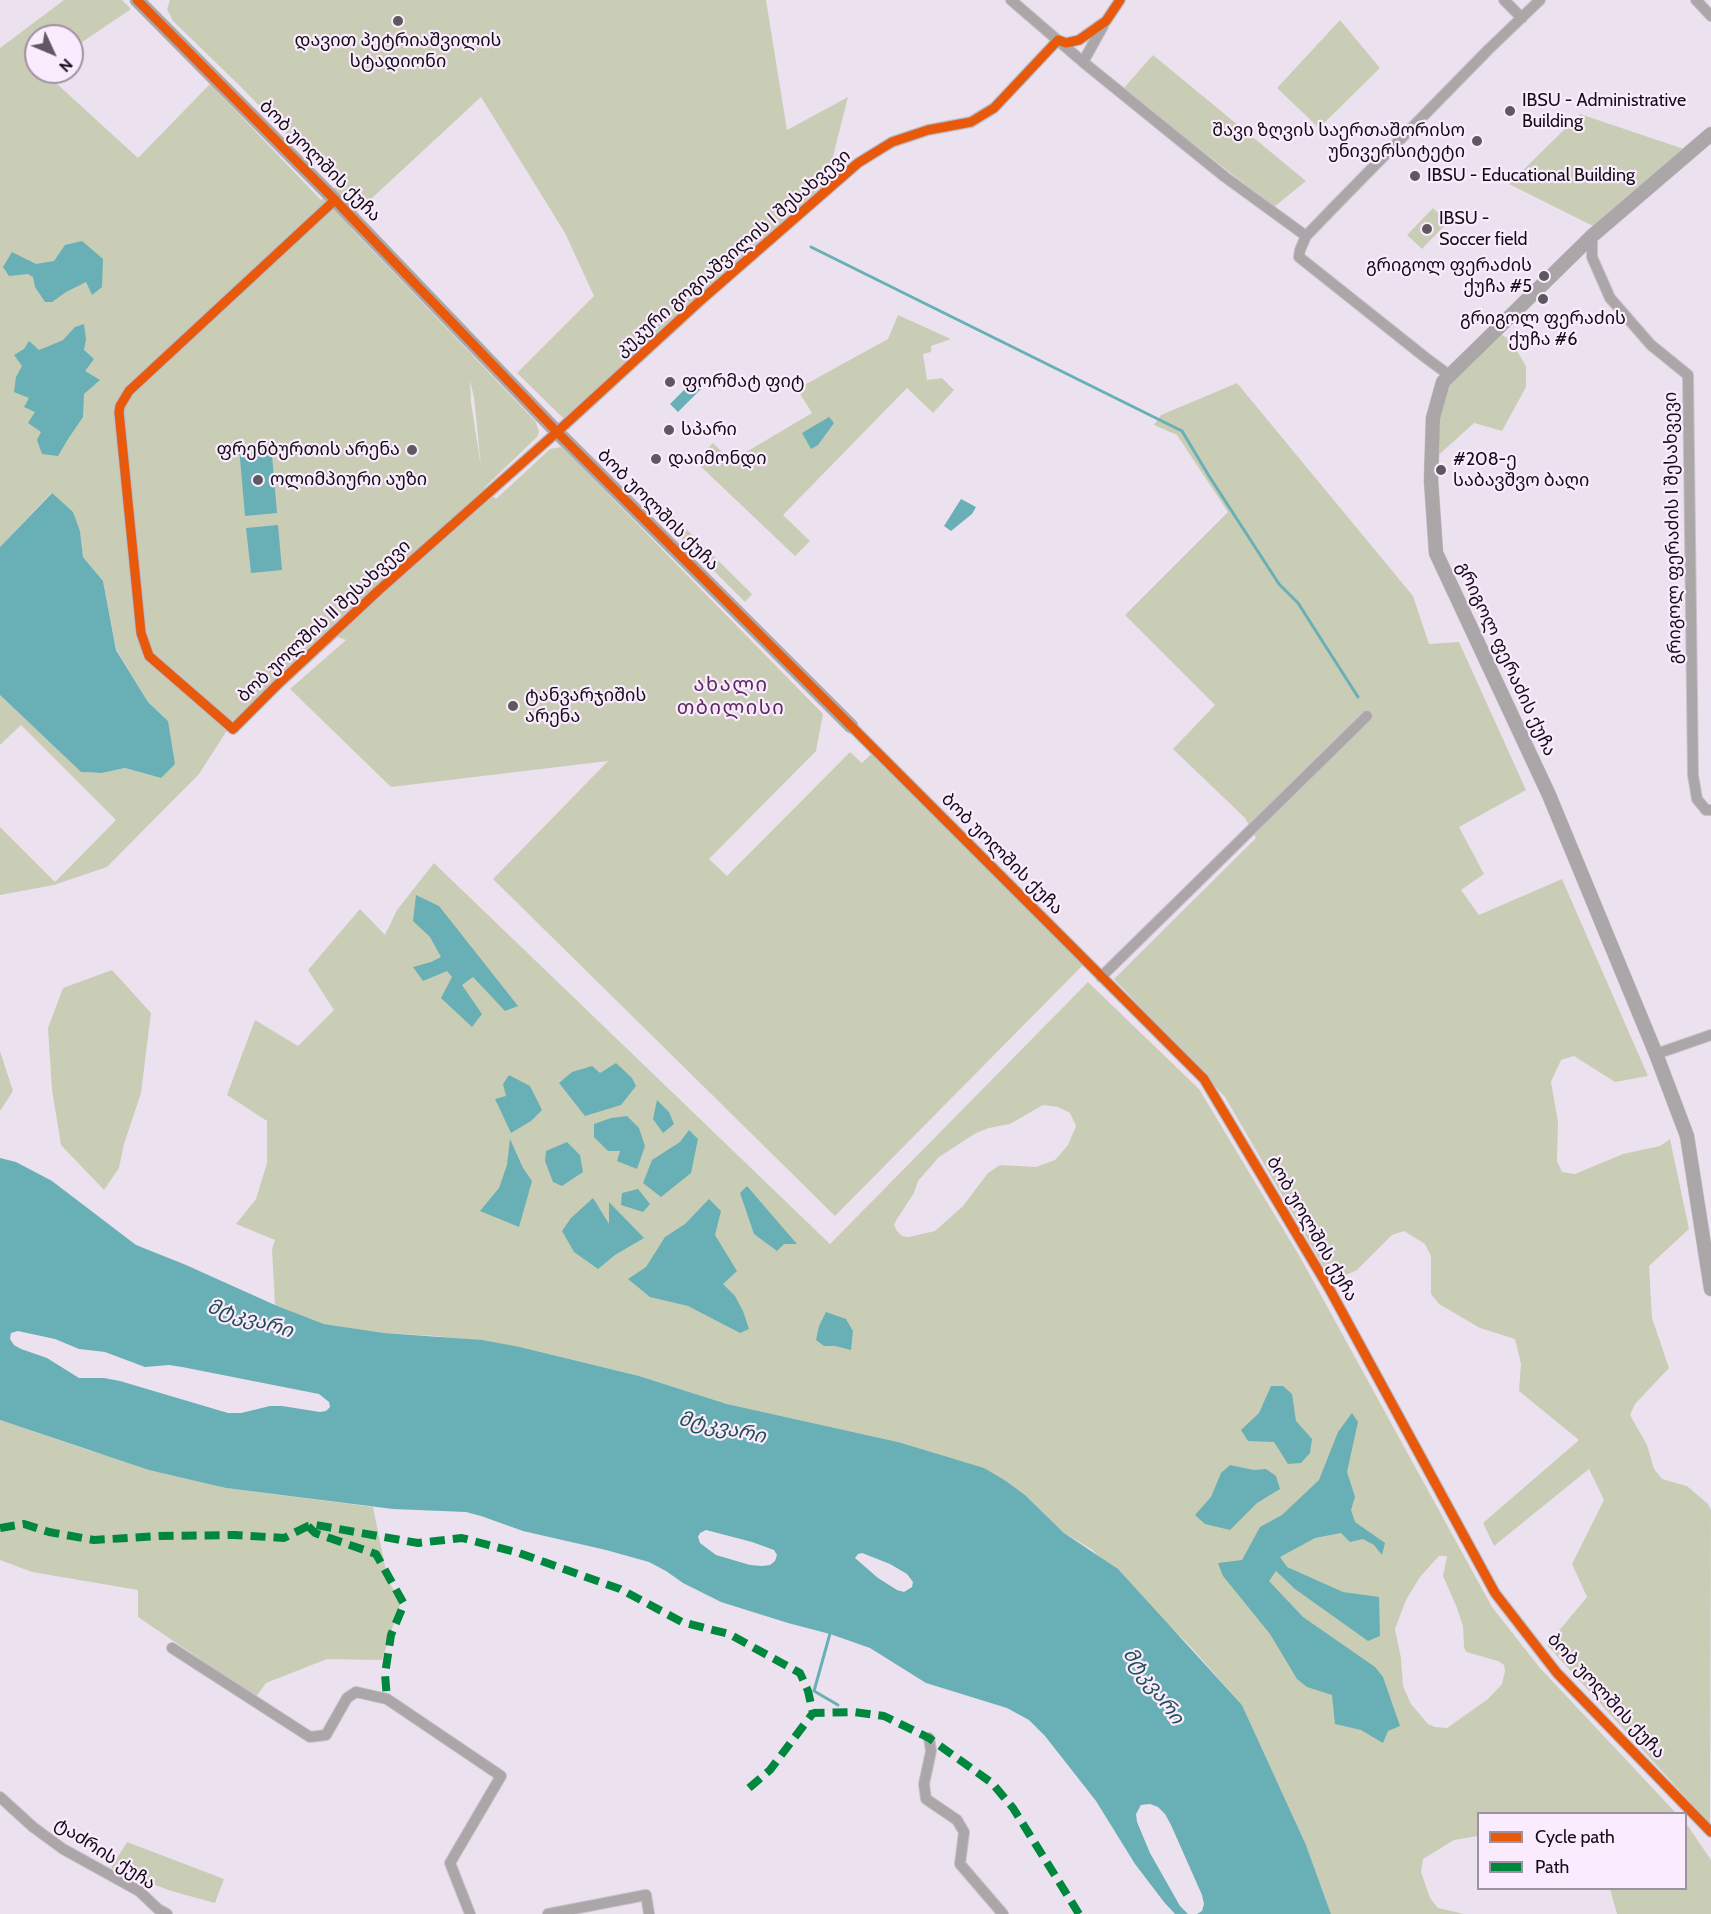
<!DOCTYPE html>
<html>
<head>
<meta charset="utf-8">
<style>
  body { margin:0 }
  #map { position:relative; width:1711px; height:1914px; overflow:hidden; background:#ece2ef; font-family:Cabin,sans-serif }
  canvas { display:block }
  .legend { position:absolute; left:1477px; top:1812px; width:210px; height:78px; box-sizing:border-box; background:#fbebfe; border:2px solid #9e92a0; margin:0; padding:8px 10px; list-style:none; font-size:18px; color:#130d14 }
  .legend li { display:flex; align-items:center; gap:12px; height:30px }
  .legend b { width:30px; border:2px solid #9e92a0 }
  .north { position:absolute; left:24px; top:24px; width:60px; height:60px; box-sizing:border-box; background:#fbebfe; border:2px solid #9e92a0; border-radius:50%; rotate:134deg; font-size:16px; font-weight:700; line-height:24px; text-align:center; color:#130d14 }
  .north::after { content:''; display:block; margin:auto; width:21px; height:27px; background:#5f5861; clip-path:polygon(50% 0,100% 100%,50% 72%,0 100%) }
</style>
</head>
<body>
<div id="map">
<canvas width="1711" height="1914"></canvas>
<ul class="legend">
<li><b style="height:8px;background:#e8590c"></b>Cycle path</li>
<li><b style="height:8px;background:#00873e"></b>Path</li>
</ul>
<div class="north">N</div>
</div>
<script>
const ctx = document.querySelector('canvas').getContext('2d');
ctx.lineJoin = 'round';
function fillPath(path, color) { ctx.fillStyle = color; ctx.fill(path, 'evenodd'); }
const shape = rows => new Path2D(rows.map(r => 'M' + r).join(''));
function trace(path, color, width, dash) { ctx.strokeStyle = color; ctx.lineWidth = width; ctx.lineCap = dash ? 'butt' : 'round'; ctx.setLineDash(dash || []); ctx.stroke(path); }
function drawText(font, color, halo, rows, align = 'center') {
  ctx.font = font + ' Cabin,"Noto Sans Georgian",sans-serif'; ctx.lineWidth = 4.5; ctx.setLineDash([]); ctx.textBaseline = 'middle'; ctx.strokeStyle = halo; ctx.fillStyle = color; for (const [text, x, y, turn = 0] of rows) {
    ctx.save(); ctx.translate(x, y); ctx.rotate((+turn || 0) * Math.PI / 180); ctx.textAlign = isNaN(turn) ? turn : align; if (halo) ctx.strokeText(text, 0, 0); ctx.fillText(text, 0, 0); ctx.restore();
  }
}
fillPath(shape([
  [64,0,122,0,131,9,72,49,72,36,36,36,36,72,44,72,138,158,210,84,321,200,337,186,240,86,173,21,167,9,170,0,766,0,787,130,848,97,826,184,564,419,517,373,594,296,565,233,481,97,357,212,351,228,536,422,539,432,537,437,484,488,496,499,550,449,561,447,565,450,823,714,816,751,709,859,727,876,850,752,862,763,871,754,1083,965,835,1216,493,879,608,761,391,787,290,689,346,640,338,637,243,723,226,732,199,774,107,867,54,885,0,895,0,827,55,882,116,820,21,725,0,745,0,695,81,772,102,773,125,768,161,778,168,721,148,702,116,649,103,581,83,557,80,531,51,493,0,547,0,48],
  [470,381,474,397,481,467,471,402],
  [1340,20,1380,68,1319,128,1277,88],
  [1153,55,1306,181,1274,207,1123,89],
  [1580,114,1684,149,1595,227,1509,184],
  [1433,208,1448,222,1422,249,1407,235],
  [898,315,951,339,931,346,931,352,923,354,927,380,942,378,954,390,933,413,907,388,783,515,810,541,795,556,695,461,713,443,731,461,812,413,797,389,888,339],
  [1501,334,1511,341,1526,366,1526,387,1502,431,1474,423,1432,461,1437,413,1447,388,1459,374],
  [1237,383,1413,596,1429,644,1459,642,1526,790,1459,827,1484,874,1461,890,1479,915,1562,879,1648,1076,1615,1082,1574,1056,1561,1060,1551,1082,1558,1122,1557,1161,1562,1172,1575,1174,1623,1154,1660,1146,1670,1139,1689,1229,1649,1266,1652,1318,1669,1368,1635,1404,1630,1415,1647,1445,1654,1469,1662,1479,1687,1486,1708,1504,1711,1510,1710,1824,1547,1645,1587,1597,1572,1564,1604,1500,1589,1469,1494,1546,1483,1523,1579,1440,1519,1391,1521,1364,1515,1339,1480,1328,1439,1304,1431,1294,1431,1256,1425,1244,1404,1231,1392,1235,1357,1270,1346,1275,1328,1274,1225,1097,1114,979,1256,838,1245,818,1173,749,1215,705,1125,615,1228,512,1177,435,1154,425,1161,415],
  [655,498,752,594,745,602,648,505],
  [434,863,830,1244,1088,982,1199,1089,1300,1257,1492,1607,1540,1668,1676,1813,1478,1814,1478,1836,1454,1840,1423,1859,1421,1872,1430,1898,1438,1908,1464,1914,1331,1914,1306,1845,1242,1705,1189,1645,1158,1615,1137,1590,1091,1549,1064,1533,1025,1495,1006,1481,898,1442,727,1404,639,1376,520,1347,436,1336,384,1333,324,1324,275,1305,272,1249,275,1240,236,1224,256,1199,267,1163,267,1121,227,1095,244,1049,255,1020,298,1046,334,1010,308,970,360,909,385,935,397,910],
  [1043,1105,1058,1107,1070,1113,1076,1126,1068,1145,1055,1160,1036,1167,1000,1165,988,1173,963,1206,935,1231,909,1237,902,1236,897,1231,894,1225,897,1219,914,1193,918,1181,939,1157,976,1133,989,1128,1010,1124],
  [1439,1556,1447,1556,1443,1576,1457,1608,1463,1626,1464,1647,1466,1652,1498,1661,1504,1665,1505,1671,1502,1684,1488,1699,1447,1728,1435,1727,1428,1724,1411,1704,1403,1686,1401,1658,1395,1629,1406,1600,1420,1577],
  [112,970,151,1013,141,1093,124,1144,119,1168,104,1190,61,1145,52,1090,48,1028,63,988],
  [0,1051,13,1091,0,1111],
  [0,1420,91,1451,226,1488,373,1507,388,1581,401,1601,382,1660,327,1659,266,1683,256,1697,138,1617,138,1590,32,1572,0,1560],
  [1686,1823,1711,1860,1711,1914,1617,1914,1610,1889,1686,1888],
  [127,1842,224,1879,215,1903,171,1891,111,1868]
]), '#cacdb6');
fillPath(shape([
  [82,241,103,259,102,287,92,295,86,282,66,292,52,302,45,302,35,287,33,277,28,274,9,276,3,267,12,252,36,264,54,261,65,245],
  [84,324,86,339,84,350,94,359,85,371,100,380,84,394,83,417,68,439,58,456,42,454,37,440,41,432,28,423,35,412,24,407,29,398,14,392,16,377,22,366,14,355,24,349,29,341,39,350,49,346,63,340,75,327],
  [694,380,702,388,678,412,670,404],
  [829,417,834,423,818,445,811,449,802,433],
  [271,444,277,513,245,516,239,447],
  [52,493,73,512,80,531,83,557,103,581,116,650,148,702,168,721,175,764,161,778,125,768,102,773,81,772,0,695,0,547],
  [961,499,976,507,972,514,951,531,944,526],
  [278,525,282,570,251,573,246,528],
  [416,895,439,906,518,1006,505,1011,473,977,462,985,482,1014,472,1027,441,998,452,977,447,971,423,981,413,967,431,962,441,957,430,937,413,921],
  [616,1063,632,1078,636,1086,621,1105,585,1116,559,1083,572,1072,592,1066,600,1073],
  [509,1075,530,1086,542,1110,531,1121,511,1133,495,1099,506,1096,503,1084],
  [657,1100,669,1112,674,1124,663,1133,653,1119],
  [627,1116,639,1128,645,1146,637,1169,617,1161,620,1151,608,1151,594,1137,594,1124,611,1118],
  [689,1130,698,1139,691,1173,661,1197,643,1183,652,1160,680,1142],
  [510,1139,523,1168,532,1181,519,1227,480,1211,499,1188,507,1165],
  [567,1142,580,1155,583,1172,562,1186,553,1182,545,1161,546,1151],
  [0,1158,16,1162,52,1181,136,1245,186,1265,275,1305,324,1324,384,1333,482,1340,520,1347,639,1376,727,1404,898,1442,984,1468,1006,1481,1025,1495,1064,1533,1118,1569,1242,1705,1306,1845,1331,1914,1197,1914,1202,1911,1204,1904,1202,1895,1171,1825,1165,1814,1158,1807,1150,1804,1141,1805,1136,1814,1137,1822,1150,1853,1180,1906,1188,1914,1192,1914,1175,1914,1164,1902,1135,1864,1096,1801,1045,1736,1029,1720,1007,1708,926,1683,870,1648,830,1634,788,1623,721,1602,683,1583,666,1571,649,1562,606,1550,523,1531,481,1516,466,1512,393,1509,226,1488,149,1470,0,1420],
  [18,1331,55,1339,79,1349,105,1352,145,1367,169,1365,182,1367,319,1394,329,1402,330,1407,326,1411,320,1412,282,1406,270,1406,241,1413,228,1413,120,1381,104,1378,79,1378,47,1358,21,1349,14,1345,10,1339,11,1333],
  [706,1530,752,1542,774,1550,777,1555,775,1561,770,1565,762,1566,750,1565,716,1555,700,1543,698,1537,700,1533],
  [862,1553,890,1564,907,1574,913,1582,912,1587,904,1592,897,1590,878,1578,855,1558,858,1554],
  [747,1186,771,1214,797,1244,784,1244,777,1251,754,1234,740,1193],
  [638,1189,650,1204,643,1212,621,1205,622,1193],
  [593,1198,609,1224,609,1202,644,1238,615,1255,598,1269,574,1252,562,1231,571,1218],
  [709,1199,721,1211,715,1235,737,1271,723,1284,735,1296,743,1311,749,1329,740,1333,688,1306,650,1297,628,1279,646,1267,665,1237,685,1224],
  [826,1312,846,1319,853,1331,851,1350,835,1346,824,1346,816,1340,819,1326],
  [1271,1386,1283,1386,1292,1394,1296,1421,1312,1439,1310,1453,1301,1463,1288,1464,1274,1442,1248,1441,1241,1430,1259,1413],
  [1352,1413,1358,1422,1347,1472,1355,1497,1351,1510,1355,1522,1385,1543,1382,1555,1374,1545,1363,1539,1350,1542,1341,1533,1315,1538,1280,1557,1287,1567,1343,1592,1379,1597,1380,1636,1368,1641,1295,1589,1276,1571,1269,1581,1303,1617,1375,1667,1383,1677,1400,1726,1388,1731,1383,1743,1361,1730,1335,1724,1332,1695,1307,1687,1297,1679,1270,1634,1223,1576,1218,1563,1242,1560,1260,1527,1282,1515,1319,1480,1338,1432],
  [1230,1465,1254,1470,1266,1469,1276,1476,1280,1489,1257,1503,1230,1530,1205,1524,1195,1515,1211,1497,1221,1473]
]), '#68b0b5');
trace(shape([
  [811,247,1182,431,1209,476,1279,584,1298,603,1358,697],
  [831,1630,814,1691,838,1705]
]), '#68b0b5', 3);
const minor = shape([
  [1011,0,1083,62,1225,177,1306,236],
  [1504,0,1522,18],
  [1696,0,1711,16],
  [1083,62,1103,26],
  [335,200,129,391,120,406,119,412,141,633,149,656,233,729,277,685,379,590,557,432,701,300,858,163,892,142,928,130,971,122,994,108,1058,40,1066,43,1079,40,1106,21,1120,0],
  [1592,236,1592,257,1610,298,1651,345,1688,375,1693,775,1697,799,1706,810,1711,810],
  [1449,375,1426,358,1299,257,1300,250,1306,236,1335,206,1488,50,1540,0],
  [851,726,1204,1079,1330,1290,1495,1593,1557,1673,1711,1832],
  [1101,977,1367,716],
  [1656,1054,1711,1035],
  [172,1648,310,1737,326,1735,347,1698,356,1692,387,1699,501,1776,450,1863,470,1914],
  [929,1738,931,1751,924,1784,926,1799,957,1820,964,1832,960,1864,1003,1914],
  [0,1797,33,1827,63,1849,139,1891,158,1909,167,1914],
  [548,1914,646,1895,649,1914]
]);
const tertiary = shape([
  [137,0,335,200,557,432,851,726],
  [1711,134,1592,236,1443,382,1433,418,1431,480,1436,553,1549,795,1656,1054,1687,1136,1711,1289]
]);
trace(minor, '#c8c1cb', 12);
trace(tertiary, '#c8c1cb', 15);
trace(minor, '#aba7a8', 10);
trace(tertiary, '#aba7a8', 14);
trace(shape([
  [308,1526,315,1533,376,1554,404,1604,391,1635,385,1674,387,1699],
  [0,1528,24,1524,49,1532,94,1540,160,1536,235,1535,284,1538,308,1526,316,1525,418,1543,462,1538,519,1553,620,1589,682,1622,729,1634,800,1673,808,1691,813,1713,854,1712,884,1716,929,1738,992,1783,1013,1808,1079,1914],
  [749,1788,770,1770,813,1713]
]), '#00873e', 8, [15, 8]);
trace(shape([
  [137,0,335,200,557,432,1204,1079,1330,1290,1495,1593,1557,1673,1711,1832],
  [335,200,129,391,120,406,119,412,141,633,149,656,233,729,277,685,379,590,557,432,701,300,858,163,892,142,928,130,971,122,994,108,1058,40,1066,43,1079,40,1106,21,1120,0]
]), '#e8590c', 9);
for (const [x, y, r, color] of [
  [398,21,6,"#5f5861"],
  [1510,111,6,"#5f5861"],
  [1477,141,6,"#5f5861"],
  [1415,176,6,"#5f5861"],
  [1427,229,6,"#5f5861"],
  [1544,276,6,"#5f5861"],
  [1543,299,6,"#5f5861"],
  [670,382,6,"#5f5861"],
  [669,430,6,"#5f5861"],
  [412,450,6,"#5f5861"],
  [656,459,6,"#5f5861"],
  [1441,470,6,"#5f5861"],
  [258,480,6,"#5f5861"],
  [513,706,6,"#5f5861"]
]) { const dot = new Path2D(); dot.arc(x, y, r, 0, 2 * Math.PI); ctx.fillStyle = color; ctx.fill(dot); trace(dot, '#fbebfe', 2); }
drawText('18px', '#130d14', '#fbebfe', [
  ["დავით პეტრიაშვილის",398,41,"center"],
  ["სტადიონი",398,62,"center"],
  ["IBSU - Administrative",1522,101],
  ["Building",1522,122],
  ["შავი ზღვის საერთაშორისო",1465,131,"right"],
  ["უნივერსიტეტი",1465,152,"right"],
  ["IBSU - Educational Building",1427,176],
  ["IBSU -",1439,219],
  ["Soccer field",1439,240],
  ["გრიგოლ ფერაძის",1532,266,"right"],
  ["ქუჩა #5",1532,287,"right"],
  ["გრიგოლ ფერაძის",1543,319,"center"],
  ["ქუჩა #6",1543,340,"center"],
  ["ფორმატ ფიტ",682,382],
  ["სპარი",681,430],
  ["ფრენბურთის არენა",400,450,"right"],
  ["დაიმონდი",668,459],
  ["#208-ე",1453,460],
  ["საბავშვო ბაღი",1453,481],
  ["ოლიმპიური აუზი",270,480],
  ["ტანვარჯიშის",525,696],
  ["არენა",525,717]
], 'left');
drawText('18px', '#130d14', '#fbebfe', [
  ["ბობ უოლშის ქუჩა",320,161,45],
  ["კუკური გოგიაშვილის I შესახვევი",733,253,-41],
  ["ბობ უოლშის ქუჩა",658,510,45],
  ["გრიგოლ ფერაძის I შესახვევი",1673,528,-91],
  ["ბობ უოლშის II შესახვევი",324,621,-43],
  ["გრიგოლ ფერაძის ქუჩა",1506,659,65],
  ["ბობ უოლშის ქუჩა",1002,854,45],
  ["ბობ უოლშის ქუჩა",1312,1229,60],
  ["ბობ უოლშის ქუჩა",1606,1696,47],
  ["ტაძრის ქუჩა",105,1854,33]
]);
ctx.letterSpacing = '1.5px';
drawText('20px', '#5a2c5f', '#fbebfe', [
  ["ახალი",731,685],
  ["თბილისი",731,708]
]);
ctx.letterSpacing = '0px';
drawText('italic 20px', '#225050', '#fbebfe', [
  ["მტკვარი",250,1319,17],
  ["მტკვარი",722,1428,12],
  ["მტკვარი",1153,1686,54]
]);
</script>
</body>
</html>
